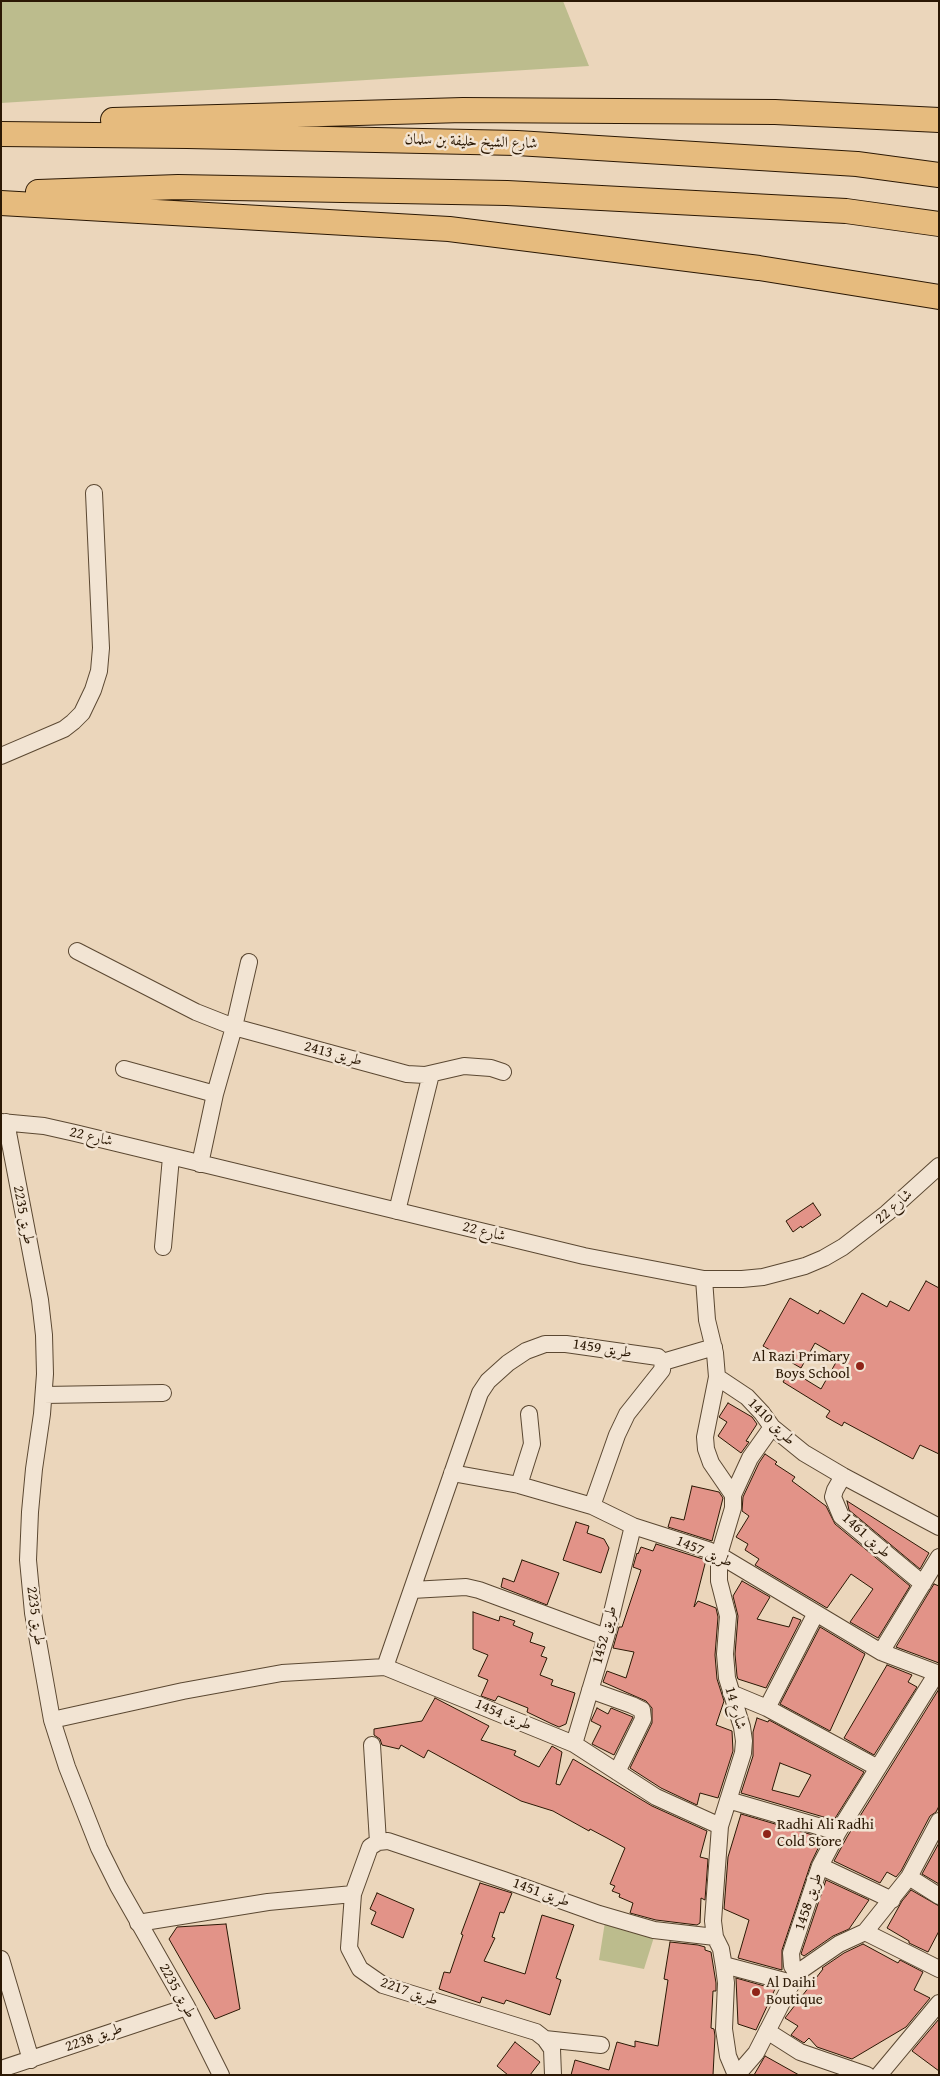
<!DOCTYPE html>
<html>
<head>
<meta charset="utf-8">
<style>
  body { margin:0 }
  #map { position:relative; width:940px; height:2076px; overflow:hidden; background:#ebd6bb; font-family:"Gentium Book Plus",serif }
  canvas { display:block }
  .frame { position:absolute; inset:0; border:2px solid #2b1804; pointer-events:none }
</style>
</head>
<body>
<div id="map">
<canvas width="940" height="2076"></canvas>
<div class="frame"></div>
</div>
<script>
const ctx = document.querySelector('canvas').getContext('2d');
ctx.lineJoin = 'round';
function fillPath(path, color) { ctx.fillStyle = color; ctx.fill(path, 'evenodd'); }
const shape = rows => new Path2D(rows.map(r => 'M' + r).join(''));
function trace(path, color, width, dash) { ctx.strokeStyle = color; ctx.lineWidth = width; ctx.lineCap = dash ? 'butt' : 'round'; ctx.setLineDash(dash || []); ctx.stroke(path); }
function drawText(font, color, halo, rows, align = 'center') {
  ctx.font = font + ' "Gentium Book Plus",Amiri,serif'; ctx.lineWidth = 5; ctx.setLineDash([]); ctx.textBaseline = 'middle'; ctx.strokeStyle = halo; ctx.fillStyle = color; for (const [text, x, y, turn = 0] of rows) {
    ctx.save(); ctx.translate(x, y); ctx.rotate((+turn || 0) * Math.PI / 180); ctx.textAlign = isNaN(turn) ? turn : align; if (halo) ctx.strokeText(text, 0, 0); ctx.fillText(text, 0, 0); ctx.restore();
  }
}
fillPath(shape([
  [1,1,563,1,589,66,1,103],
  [605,1922,654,1937,644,1969,599,1960]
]), '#bcbc8d');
const building = shape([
  [813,1203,821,1215,802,1228,801,1226,793,1232,786,1221,813,1203],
  [926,1281,939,1288,939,1454,920,1445,913,1459,844,1422,842,1426,826,1417,830,1411,783,1382,790,1370,821,1389,839,1357,815,1343,801,1368,763,1346,790,1298,818,1314,820,1310,844,1324,862,1293,887,1307,890,1301,909,1311,926,1281],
  [728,1403,752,1417,757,1424,746,1441,749,1442,741,1453,718,1436,727,1422,719,1417,728,1403],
  [765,1454,777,1462,775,1464,795,1477,792,1481,826,1506,835,1524,910,1586,878,1638,850,1622,873,1589,851,1574,827,1608,755,1565,759,1559,745,1550,748,1544,736,1537,749,1516,742,1511,743,1497,759,1463,765,1454],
  [692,1486,719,1492,723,1498,712,1541,668,1527,671,1517,684,1520,692,1486],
  [847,1501,929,1553,920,1569,849,1510,847,1501],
  [576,1522,589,1526,587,1533,604,1539,609,1548,601,1573,563,1560,576,1522],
  [656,1544,706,1560,694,1607,698,1601,716,1608,718,1617,715,1655,717,1679,724,1701,716,1725,732,1731,733,1751,718,1798,700,1793,697,1805,661,1788,630,1768,652,1723,652,1708,646,1701,603,1682,607,1671,626,1678,634,1652,613,1648,619,1627,622,1627,641,1570,633,1567,637,1553,638,1554,641,1547,653,1551,656,1544],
  [522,1560,559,1573,547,1605,501,1587,503,1578,514,1582,522,1560],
  [742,1581,770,1597,757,1619,789,1627,793,1617,801,1620,766,1688,738,1679,737,1676,735,1654,738,1616,733,1596,742,1581],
  [934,1584,939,1586,939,1663,896,1647,934,1584],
  [473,1612,499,1621,500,1616,515,1621,513,1625,533,1633,530,1642,545,1647,541,1656,547,1658,540,1675,553,1680,551,1685,575,1693,566,1724,559,1727,552,1724,527,1712,528,1708,498,1696,495,1701,481,1696,488,1680,478,1676,488,1655,473,1649,473,1612],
  [820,1627,865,1654,830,1731,780,1704,820,1627],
  [887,1665,912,1675,908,1682,917,1687,874,1755,844,1738,887,1665],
  [939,1689,939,1806,936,1812,930,1816,901,1871,896,1877,887,1872,880,1883,834,1861,847,1837,939,1689],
  [435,1698,489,1726,481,1740,516,1751,514,1755,539,1767,552,1746,562,1752,556,1784,560,1785,573,1759,652,1806,707,1831,700,1857,708,1859,705,1900,701,1898,700,1923,697,1925,656,1920,630,1913,633,1903,619,1897,620,1894,612,1891,615,1886,610,1884,625,1848,607,1838,590,1829,589,1831,553,1811,521,1801,428,1750,424,1758,401,1745,399,1749,382,1745,380,1739,374,1735,374,1729,422,1721,435,1698],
  [597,1708,608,1714,611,1708,633,1717,614,1755,592,1744,601,1726,591,1721,597,1708],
  [757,1718,768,1722,769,1720,864,1772,834,1820,741,1793,753,1756,753,1732,757,1718],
  [780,1763,811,1775,799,1797,772,1790,780,1763],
  [741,1814,823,1838,811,1863,782,1950,782,1970,738,1958,749,1920,724,1909,728,1857,741,1814],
  [939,1843,939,1884,922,1874,939,1843],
  [826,1880,869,1900,849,1929,833,1936,804,1956,801,1954,826,1880],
  [480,1883,512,1893,504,1913,500,1912,492,1937,495,1938,484,1961,525,1974,542,1915,574,1925,556,1978,561,1980,550,2015,506,2000,504,2004,482,1997,480,2003,439,1989,444,1972,450,1973,463,1935,461,1934,480,1883],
  [911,1890,939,1906,939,1931,928,1952,909,1943,909,1941,887,1928,902,1901,911,1890],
  [377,1893,414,1909,403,1938,371,1924,376,1912,370,1909,377,1893],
  [226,1924,240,2009,215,2019,169,1939,177,1927,226,1924],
  [670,1942,698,1945,705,1947,705,1950,711,1952,716,1983,716,1991,713,1991,711,2028,714,2029,715,2036,713,2075,571,2075,575,2060,609,2070,617,2042,635,2047,635,2041,658,2046,668,1980,664,1979,670,1942],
  [863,1944,898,1963,900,1960,923,1972,914,1990,930,1998,906,2027,852,2059,817,2047,809,2038,804,2043,791,2035,798,2026,785,2018,823,1969,822,1968,844,1953,863,1944],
  [736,1978,775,1989,756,2030,738,2024,736,1978],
  [939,2019,939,2071,912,2051,939,2019],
  [515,2042,540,2062,530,2075,508,2075,497,2066,515,2042],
  [765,2056,799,2075,754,2075,765,2056]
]);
fillPath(building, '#e29388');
trace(building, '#2b1804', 1);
const minor = shape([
  [1,756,64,729,73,722,82,713,93,690,99,671,101,648,94,493],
  [77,951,196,1012,234,1027,407,1074,425,1075,464,1066,491,1068,503,1072],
  [124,1069,215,1094],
  [1,1122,44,1126,75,1133,584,1256,704,1279,742,1279,763,1277,805,1266,824,1258,843,1247,887,1213,939,1166],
  [6,1122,40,1300,44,1335,45,1374,42,1414,34,1469,30,1512,28,1560,33,1613,52,1720,67,1767,99,1848,118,1886,187,2007,221,2075],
  [200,1164,215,1094,234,1027,249,962],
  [397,1211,431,1074],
  [163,1247,171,1157],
  [704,1279,707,1320,715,1353,717,1377,705,1437,706,1449,711,1463,733,1495,733,1508,719,1555,719,1581,728,1616,725,1654,727,1678,742,1727,744,1741,743,1753,720,1826,713,1921,715,1937,721,1949,724,1967,726,1983,724,2029,728,2056,736,2075],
  [663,1362,714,1347],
  [717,1377,747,1397,762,1413,772,1427,804,1453,843,1476,939,1527],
  [44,1395,163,1393],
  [452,1473,519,1485,592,1506,633,1526,708,1550,719,1555,881,1652,939,1674],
  [843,1476,835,1490,833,1497,841,1516,923,1584],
  [519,1485,532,1444,529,1414],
  [733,1495,750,1458,772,1427],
  [412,1590,466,1587,479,1590,606,1637],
  [881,1652,939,1557],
  [385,1667,480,1393,488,1381,508,1363,526,1351,545,1344,566,1344,658,1357,663,1362,662,1370,627,1414,617,1435,592,1506],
  [590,1690,632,1705,642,1710,643,1719,617,1772],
  [731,1693,767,1708,878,1768],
  [767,1708,816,1613],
  [52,1720,183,1691,282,1673,385,1667,574,1744,656,1797,720,1826],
  [574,1744,606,1637,633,1526],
  [372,1745,378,1842],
  [728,1800,838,1832],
  [820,1866,892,1900],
  [909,1877,939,1896],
  [138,1923,268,1902,353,1894],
  [865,1932,939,1969],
  [1,1959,31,2060],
  [724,1965,792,1983],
  [797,1973,792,1966,791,1953,820,1866,838,1832,937,1673],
  [767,2031,800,2052,867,2075],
  [545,2039,601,2045],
  [1,2069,187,2007],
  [553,2075,552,2049,545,2039,536,2032,383,1985,360,1969,349,1948,353,1894,370,1847,378,1842,388,1841,504,1880,599,1914,654,1930,715,1937],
  [737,2075,756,2053,797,1973,839,1944,865,1932,909,1877,939,1821],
  [879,2075,939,2003]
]);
const highway = shape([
  [113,120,463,110,775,112,939,120],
  [1,134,187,136,517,143,857,164,939,175],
  [38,192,178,187,507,193,846,211,939,224],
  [1,203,449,229,759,268,939,297]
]);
trace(minor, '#5b4832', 18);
trace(highway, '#2b1804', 26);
trace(minor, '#f2e4d3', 16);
trace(highway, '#e6bb7e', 24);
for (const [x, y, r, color] of [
  [860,1366,5,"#8f2418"],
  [767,1834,5,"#8f2418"],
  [756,1992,5,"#8f2418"]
]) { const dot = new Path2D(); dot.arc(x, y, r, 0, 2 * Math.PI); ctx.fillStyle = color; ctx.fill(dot); trace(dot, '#f2e4d3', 2); }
drawText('15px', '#2b1804', '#f2e4d3', [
  ["شارع الشيخ خليفة بن سلمان",471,142,2],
  ["طريق 2413",333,1054,15],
  ["شارع 22",91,1137,13],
  ["شارع 22",894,1207,-41],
  ["طريق 2235",23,1215,79],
  ["شارع 22",484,1232,14],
  ["طريق 1459",602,1349,9],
  ["طريق 1410",771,1422,45],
  ["طريق 1461",866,1536,42],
  ["طريق 1457",704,1552,23],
  ["طريق 2235",35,1616,82],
  ["طريق 1452",605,1635,-75],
  ["شارع 14",735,1708,74],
  ["طريق 1454",503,1715,23],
  ["طريق 1451",541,1893,20],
  ["طريق 1458",809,1902,-72],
  ["طريق 2235",177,1991,61],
  ["طريق 2217",409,1992,19],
  ["طريق 2238",94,2038,-19]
]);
drawText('15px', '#2b1804', '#f2e4d3', [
  ["Al Razi Primary",850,1357,"right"],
  ["Boys School",850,1374,"right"],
  ["Radhi Ali Radhi",777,1825],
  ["Cold Store",777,1842],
  ["Al Daihi",766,1983],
  ["Boutique",766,2000]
], 'left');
</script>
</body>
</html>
